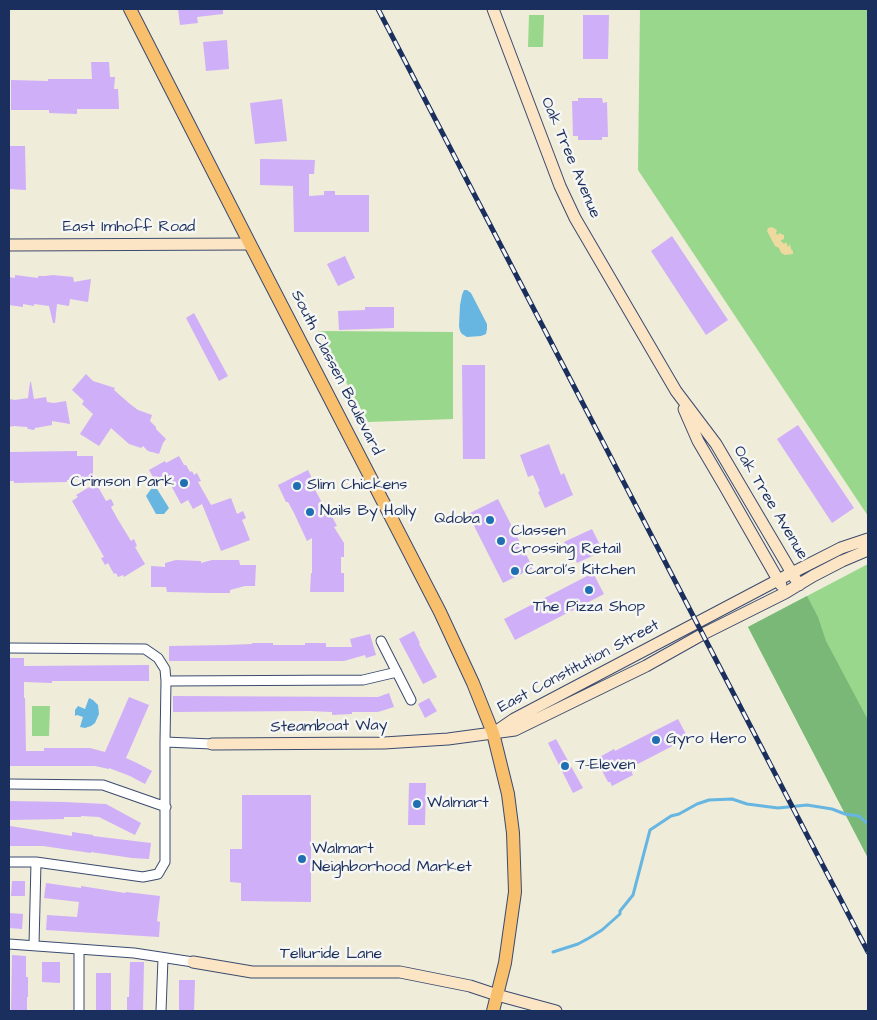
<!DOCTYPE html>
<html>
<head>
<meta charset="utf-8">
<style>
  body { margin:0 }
  #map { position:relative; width:877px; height:1020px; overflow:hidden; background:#efecd9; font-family:"Architects Daughter",sans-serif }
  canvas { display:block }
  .frame { position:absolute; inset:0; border:10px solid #1b2f5e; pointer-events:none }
</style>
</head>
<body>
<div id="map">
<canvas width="877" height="1020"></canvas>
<div class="frame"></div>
</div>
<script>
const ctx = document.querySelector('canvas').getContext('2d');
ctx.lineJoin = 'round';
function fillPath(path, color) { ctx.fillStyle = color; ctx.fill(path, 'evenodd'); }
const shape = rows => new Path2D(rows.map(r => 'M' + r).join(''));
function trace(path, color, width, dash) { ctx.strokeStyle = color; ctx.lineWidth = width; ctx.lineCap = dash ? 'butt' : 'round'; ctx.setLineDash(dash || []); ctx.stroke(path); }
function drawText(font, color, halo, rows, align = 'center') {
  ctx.font = font + ' "Architects Daughter",sans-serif'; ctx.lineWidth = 5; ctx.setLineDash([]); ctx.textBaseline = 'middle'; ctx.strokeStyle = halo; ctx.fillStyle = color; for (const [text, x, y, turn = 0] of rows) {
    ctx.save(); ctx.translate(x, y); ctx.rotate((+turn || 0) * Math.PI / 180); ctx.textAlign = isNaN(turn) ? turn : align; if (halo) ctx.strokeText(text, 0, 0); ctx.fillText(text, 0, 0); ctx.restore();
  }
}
fillPath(shape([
  [640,9,868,9,868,516,638,170],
  [529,15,544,15,543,47,528,47],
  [318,331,453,332,453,419,368,422],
  [868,564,868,858,748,627],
  [32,706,50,706,49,736,32,736]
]), '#99d78c');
fillPath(shape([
  [807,596,818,617,826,641,868,720,868,858,748,627]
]), '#7ab878');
fillPath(shape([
  [772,227,777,230,776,233,777,235,780,233,781,234,784,235,784,239,781,240,781,241,784,244,786,242,788,247,790,244,791,249,793,251,793,254,785,255,781,253,779,248,775,246,767,231,768,228]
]), '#eeda9e');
fillPath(shape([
  [464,290,467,290,471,293,487,324,487,329,486,334,481,336,467,337,462,334,460,331,459,326,460,305,462,295],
  [151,489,157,489,169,508,164,514,156,514,146,496],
  [89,698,93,700,98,705,99,714,95,723,91,726,85,728,80,727,83,717,77,715,75,716,75,710,78,706,85,709]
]), '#66b6e1');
trace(shape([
  [553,952,578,944,589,938,602,930,620,914,620,911,633,895,650,830,671,816,679,814,697,804,709,800,732,799,747,804,778,808,807,805,832,809,845,814,859,816,868,824]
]), '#66b6e1', 3);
fillPath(shape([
  [178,9,223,9,223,14,197,17,198,23,180,25],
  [583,15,609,15,608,59,583,59],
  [227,40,229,69,206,71,203,42],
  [91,62,109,62,110,77,115,77,114,89,118,89,119,109,77,109,77,114,49,113,49,110,11,110,11,80,48,81,48,79,92,79],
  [578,98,602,98,603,103,607,102,608,137,602,137,602,140,578,140,578,136,573,136,572,101,578,101],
  [282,99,287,141,255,144,250,103],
  [9,146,25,146,26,190,9,189],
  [260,159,315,160,314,174,309,174,309,196,324,195,324,191,335,191,335,195,369,195,369,232,294,232,293,186,260,185],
  [672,236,728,320,706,335,651,251],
  [345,256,355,278,338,286,327,264],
  [15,275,38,278,38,276,45,276,53,275,73,277,74,282,91,279,88,302,70,299,69,306,57,304,55,323,53,323,49,306,34,304,34,306,23,304,23,307,9,305,9,277,15,278],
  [365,307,394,307,394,328,339,330,338,311,365,310],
  [194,313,228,376,219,381,186,318],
  [462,365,485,365,485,459,463,459],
  [86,374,93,381,115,388,114,390,130,404,138,410,152,415,150,421,156,427,156,429,166,439,163,443,159,454,148,451,143,446,141,448,129,444,111,428,99,446,80,434,93,414,82,404,84,401,72,390],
  [30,382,31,382,34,399,46,397,47,402,54,403,66,401,70,424,52,421,52,425,35,428,34,430,28,429,27,427,14,426,9,427,9,399,15,400,28,398],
  [798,425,854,508,832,523,777,439],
  [549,444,561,475,564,473,573,495,545,508,538,492,540,491,533,475,528,477,520,455],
  [77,451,77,456,93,456,93,480,67,480,67,482,14,483,14,481,9,481,9,452],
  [179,456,184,465,186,465,190,472,192,471,194,475,197,473,201,481,198,482,211,505,231,498,237,514,243,511,246,518,242,520,250,540,221,551,202,504,193,509,188,500,181,504,167,478,157,484,149,470,165,461,166,463],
  [308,470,316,487,314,488,326,510,328,509,337,526,334,527,344,543,344,557,341,557,341,573,344,573,344,592,310,592,311,573,312,573,312,538,307,541,294,513,288,502,286,502,278,485],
  [96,483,106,501,111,499,114,505,111,507,117,518,131,541,134,539,137,546,135,547,145,564,124,577,123,575,118,577,116,573,114,574,108,563,105,565,101,558,104,557,72,501,78,497,76,495],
  [498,499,533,568,503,583,468,514],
  [592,529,603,551,577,563,575,558,572,560,564,542],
  [176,560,201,561,201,563,212,560,239,560,240,565,256,565,255,586,245,586,230,590,230,593,211,593,167,592,166,587,151,587,151,566,165,567,165,563],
  [593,573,604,594,515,640,504,619],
  [414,631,420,643,419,644,437,677,423,684,399,639],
  [370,634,376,655,366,658,365,655,344,661,169,661,169,646,227,645,252,644,252,643,273,643,273,645,305,645,305,643,326,643,326,647,352,647,350,639],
  [9,658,24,658,24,666,149,665,149,681,52,681,52,683,24,682,24,698,25,698,26,751,44,751,44,748,90,748,105,752,129,697,149,705,126,758,137,763,152,771,145,784,130,776,109,768,109,769,95,766,9,766],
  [389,693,394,707,378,712,352,712,352,714,332,715,332,712,309,711,173,712,173,696,378,697],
  [429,698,437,711,425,718,418,704],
  [678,719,688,738,630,768,633,775,612,786,610,782,608,782,597,761,598,758,614,749,615,751],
  [556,739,583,788,573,793,548,743],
  [409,783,426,783,425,825,408,825],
  [242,795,311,795,311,902,241,901,241,883,230,882,230,849,242,849],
  [9,801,64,802,106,804,141,823,135,835,99,817,81,816,81,817,64,817,64,819,9,820],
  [10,826,72,836,72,832,93,835,93,836,151,843,149,859,132,858,91,852,91,853,43,846,10,846],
  [12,881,25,881,25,896,11,896],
  [46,883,81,888,81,886,125,893,126,892,160,896,157,921,160,922,159,937,46,930,47,915,77,917,79,902,44,898],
  [9,913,23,914,22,929,9,928],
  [12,955,26,956,26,977,28,977,28,997,27,997,27,1011,11,1011],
  [42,962,60,962,60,983,42,982],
  [130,962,144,962,143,1011,127,1011,127,997,129,997],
  [96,973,111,973,111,1011,96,1011],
  [179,980,195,980,194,1011,179,1011]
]), '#cfaff7');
const street = shape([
  [381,641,411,700],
  [9,648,145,649,158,658,165,669,166,681,165,742,165,862,158,874,143,877,36,862,9,862],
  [166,681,363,680,397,672],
  [165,742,212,744],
  [9,784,103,785,166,807],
  [9,944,134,953,193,962],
  [34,945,36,862],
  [79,950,79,1011],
  [161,1011,163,958]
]);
const secondary = shape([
  [493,9,560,186,575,218,676,391,716,444,799,585],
  [9,245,250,244],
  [684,409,698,441,725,487,781,585],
  [495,732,514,719,778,580,841,548,868,539],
  [212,744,384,743,448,739,515,730,646,666,703,634,785,593,813,576,842,561,868,550],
  [193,962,252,972,400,972,470,986,497,995,556,1011]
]);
const primary = shape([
  [130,9,250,244,440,612,473,683,493,733,508,794,513,833,515,892,505,963,493,1011]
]);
trace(street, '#3b4b70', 11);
trace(secondary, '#3b4b70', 13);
trace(primary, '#3b4b70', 14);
trace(street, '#fff', 9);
trace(secondary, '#fce5c4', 11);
trace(primary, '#f8bf6c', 12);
const rail = shape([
  [378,9,782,787,868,952]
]);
trace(rail, '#1b2f5e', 5);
trace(rail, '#f6f6f2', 3, [9]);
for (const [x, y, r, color] of [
  [184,483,5,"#1f6fb2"],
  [297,486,5,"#1f6fb2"],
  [310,512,5,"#1f6fb2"],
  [490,520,5,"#1f6fb2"],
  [501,541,5,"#1f6fb2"],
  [515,571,5,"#1f6fb2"],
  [589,590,5,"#1f6fb2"],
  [656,740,5,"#1f6fb2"],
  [565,766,5,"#1f6fb2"],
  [417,804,5,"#1f6fb2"],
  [302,859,5,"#1f6fb2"]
]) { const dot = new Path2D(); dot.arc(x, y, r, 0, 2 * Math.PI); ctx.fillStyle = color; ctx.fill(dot); trace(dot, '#f6f6f2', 2); }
drawText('16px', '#1b2f5e', '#f6f6f2', [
  ["Oak Tree Avenue",570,158,67],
  ["East Imhoff Road",129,228],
  ["South Classen Boulevard",336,373,63],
  ["Oak Tree Avenue",770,503,59],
  ["East Constitution Street",579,667,-28],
  ["Steamboat Way",329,727,-1],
  ["Telluride Lane",331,955]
]);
drawText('16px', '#1b2f5e', '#f6f6f2', [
  ["Crimson Park",174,483,"right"],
  ["Slim Chickens",307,486],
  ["Nails By Holly",320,512],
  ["Qdoba",480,520,"right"],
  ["Classen",511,532],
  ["Crossing Retail",511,550],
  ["Carol's Kitchen",525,571],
  ["The Pizza Shop",589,608,"center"],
  ["Gyro Hero",666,740],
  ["7-Eleven",575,766],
  ["Walmart",427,804],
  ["Walmart",312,850],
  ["Neighborhood Market",312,868]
], 'left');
</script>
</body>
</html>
